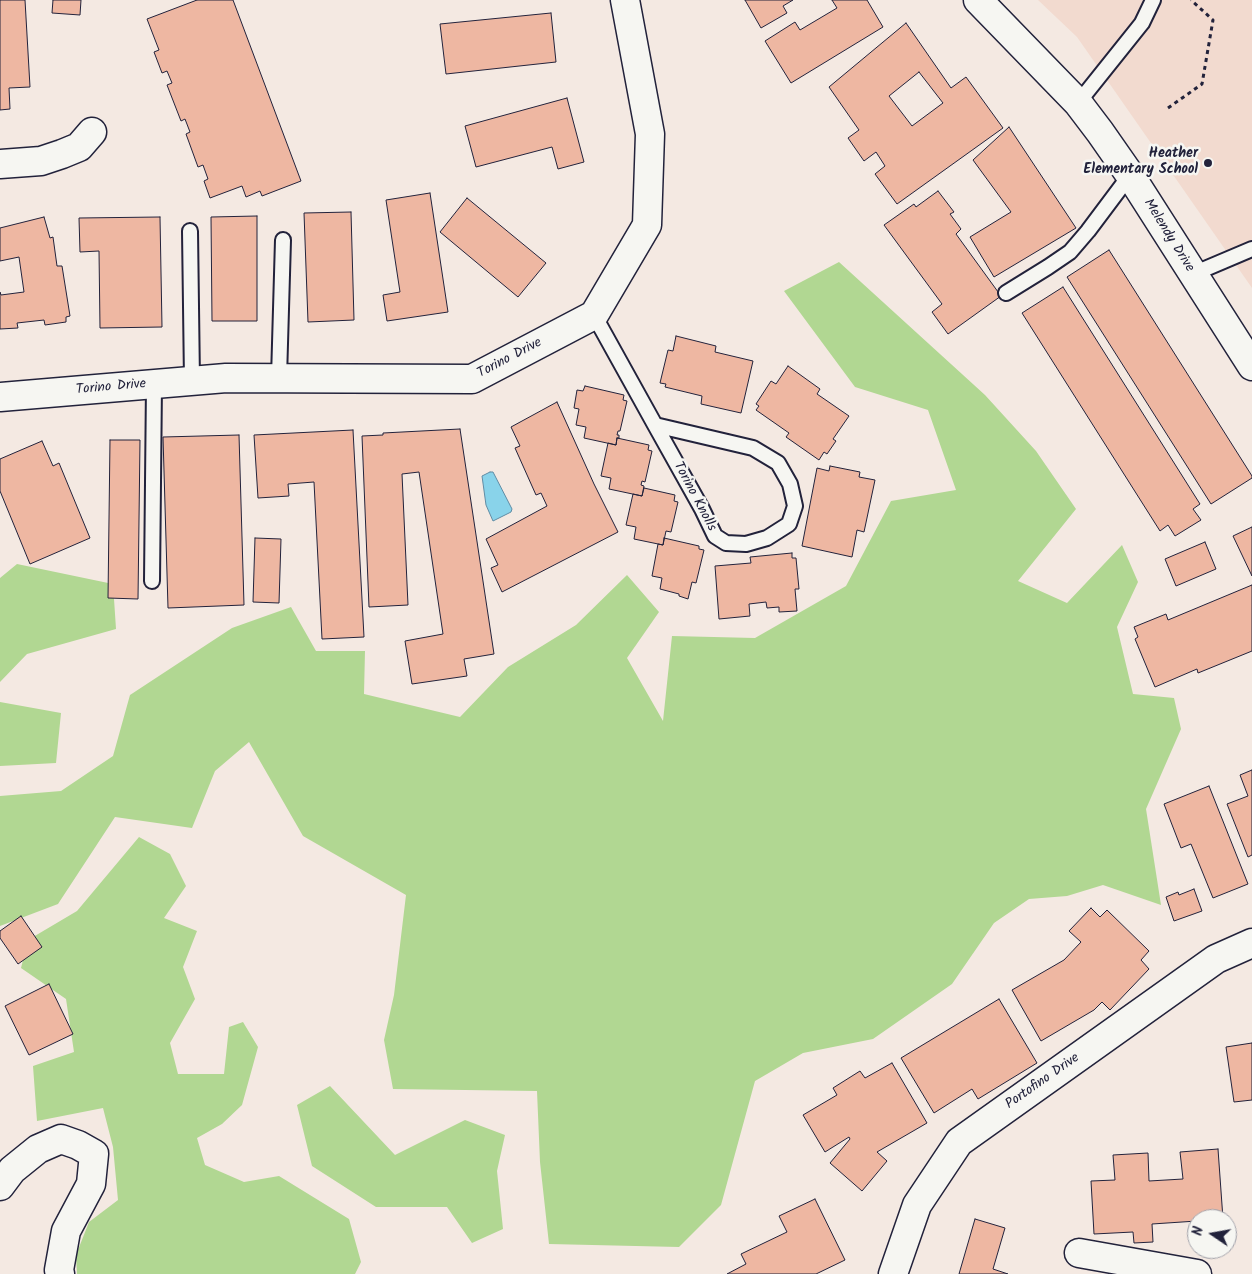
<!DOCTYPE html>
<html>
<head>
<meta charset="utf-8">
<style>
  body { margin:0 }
  #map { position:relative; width:1252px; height:1274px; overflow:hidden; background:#f4e9e2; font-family:Kalam,sans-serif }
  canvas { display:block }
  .north { position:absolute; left:1187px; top:1209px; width:50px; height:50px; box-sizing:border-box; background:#f6f6f2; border:1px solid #a1a1a9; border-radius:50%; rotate:282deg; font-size:14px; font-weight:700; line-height:20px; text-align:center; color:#22223b }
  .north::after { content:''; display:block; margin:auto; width:18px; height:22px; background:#22223b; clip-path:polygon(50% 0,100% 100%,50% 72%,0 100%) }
</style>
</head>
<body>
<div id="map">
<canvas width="1252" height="1274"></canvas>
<div class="north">N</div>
</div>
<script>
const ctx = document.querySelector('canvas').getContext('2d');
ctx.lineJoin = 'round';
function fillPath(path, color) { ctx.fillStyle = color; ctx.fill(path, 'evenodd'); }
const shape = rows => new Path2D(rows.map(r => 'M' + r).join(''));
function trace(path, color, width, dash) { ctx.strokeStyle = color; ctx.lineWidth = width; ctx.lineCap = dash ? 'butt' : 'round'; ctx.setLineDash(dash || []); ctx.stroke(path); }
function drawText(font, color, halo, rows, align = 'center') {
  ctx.font = font + ' Kalam,sans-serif'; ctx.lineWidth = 5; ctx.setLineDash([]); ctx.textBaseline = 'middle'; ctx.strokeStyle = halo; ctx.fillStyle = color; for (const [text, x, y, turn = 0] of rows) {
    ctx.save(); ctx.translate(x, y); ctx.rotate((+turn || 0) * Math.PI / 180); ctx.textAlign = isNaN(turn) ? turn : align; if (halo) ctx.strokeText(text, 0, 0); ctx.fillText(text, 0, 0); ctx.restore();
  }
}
fillPath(shape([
  [1038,0,1252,0,1252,288,1077,37]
]), '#f2dacf');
fillPath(shape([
  [839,262,985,395,1036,451,1076,509,1018,581,1067,603,1122,545,1138,582,1117,627,1133,694,1174,698,1181,729,1146,809,1161,905,1103,885,1067,896,1029,899,994,923,952,984,873,1039,803,1053,755,1081,721,1205,679,1247,549,1244,540,1162,537,1091,393,1089,384,1040,394,995,406,895,303,836,249,742,215,771,192,828,115,817,58,904,0,926,0,796,61,791,113,756,130,695,232,628,291,607,316,651,365,651,364,694,460,717,508,667,576,625,627,575,659,612,627,658,663,721,672,636,755,638,846,586,891,501,956,490,928,410,855,387,784,291],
  [17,564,113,584,116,629,27,654,0,682,0,578],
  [0,702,61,713,56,763,0,766],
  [139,837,170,854,186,886,164,918,197,931,183,967,195,999,170,1043,178,1074,224,1074,229,1027,243,1022,258,1047,242,1105,222,1124,197,1138,205,1165,244,1182,279,1176,349,1219,361,1262,355,1274,77,1274,76,1255,89,1222,118,1200,113,1147,103,1108,37,1121,33,1066,74,1052,66,999,21,968,28,940,77,911],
  [330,1086,395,1155,465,1120,505,1135,497,1171,503,1229,472,1243,447,1207,376,1207,312,1166,297,1105]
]), '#b1d792');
const water = shape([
  [490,472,493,472,512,509,511,512,493,521,486,505,482,476,490,472]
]);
fillPath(water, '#89d3ea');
trace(water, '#608ca4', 1);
const building = shape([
  [0,0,25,0,30,87,9,88,10,109,0,110,0,0],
  [53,0,81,0,80,15,52,13,53,0],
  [197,0,233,0,301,181,262,196,260,191,246,197,242,186,210,198,204,181,208,179,203,165,198,167,186,134,190,132,185,119,181,121,167,85,172,83,167,71,162,73,154,52,159,50,147,19,197,0],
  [745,0,793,0,783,6,787,13,761,28,745,0],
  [832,0,867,0,883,27,791,83,765,41,795,22,800,30,837,8,832,0],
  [551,13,556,62,446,74,440,24,551,13],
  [906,23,951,88,966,77,1003,128,897,204,875,174,885,166,876,152,864,161,848,138,859,130,829,87,906,23],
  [919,72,943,103,912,126,889,96,919,72],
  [567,98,584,162,558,169,552,147,476,167,465,126,567,98],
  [1009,127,1076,228,994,277,970,237,1011,212,973,160,1009,127],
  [938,191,954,212,950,214,961,229,956,234,1001,296,948,334,932,312,942,304,884,225,914,204,916,207,938,191],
  [430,193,448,312,387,321,383,295,400,292,386,200,430,193],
  [467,198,546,263,518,297,440,232,467,198],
  [351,212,354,320,308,322,304,213,351,212],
  [257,216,257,321,212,321,211,217,257,216],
  [44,217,50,238,53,237,57,266,62,266,70,316,66,317,66,322,45,325,44,320,17,323,18,328,0,329,0,292,1,295,24,292,19,257,0,261,0,228,44,217],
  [160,217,162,327,100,328,99,251,80,252,79,218,160,217],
  [1109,250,1252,476,1252,478,1211,504,1067,277,1109,250],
  [1063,287,1200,504,1193,509,1201,520,1175,536,1168,525,1160,531,1022,313,1063,287],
  [676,336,716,346,715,352,753,361,741,413,701,404,702,396,665,387,666,384,660,383,668,350,673,351,676,336],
  [788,366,820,389,817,394,849,416,833,439,836,441,827,454,824,452,819,460,786,437,789,433,756,410,759,406,756,404,771,381,776,384,788,366],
  [585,386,624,395,623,400,627,401,620,431,618,431,617,435,619,435,619,438,617,438,616,445,584,438,586,427,576,425,579,409,574,408,577,390,583,391,585,386],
  [557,402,594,484,618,532,502,592,491,568,498,565,486,539,547,506,541,493,536,495,515,448,520,446,511,427,557,402],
  [460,429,494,654,464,659,467,676,412,684,405,641,443,634,419,472,402,474,408,605,369,607,362,436,383,435,383,433,460,429],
  [353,430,364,637,322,639,314,482,288,484,289,496,258,498,254,435,353,430],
  [239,435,244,605,168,608,163,437,239,435],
  [617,438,649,445,648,450,652,451,645,482,642,481,641,485,644,486,642,496,609,489,611,478,601,476,608,443,616,445,617,438],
  [110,440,140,440,138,599,108,598,110,440],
  [42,441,53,466,59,463,90,538,30,564,0,491,0,459,42,441],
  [830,466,860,472,859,477,875,480,864,532,857,530,852,557,802,546,817,468,829,471,830,466],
  [644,488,675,495,674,501,678,502,671,532,666,531,663,545,634,539,636,527,626,525,633,494,642,496,644,488],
  [1252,527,1252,576,1233,536,1252,527],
  [255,538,281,539,279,603,253,602,255,538],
  [664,538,699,546,699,549,704,550,696,583,692,582,688,599,679,596,679,594,660,589,662,578,652,576,658,544,663,545,664,538],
  [1205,542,1216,569,1176,586,1165,559,1205,542],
  [792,553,792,558,796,558,799,589,795,589,797,611,779,612,779,607,767,608,766,602,749,604,750,616,719,619,715,566,751,563,750,557,792,553],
  [1252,585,1252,651,1198,673,1197,669,1155,687,1135,639,1138,637,1134,627,1166,614,1168,620,1252,585],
  [1252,770,1252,855,1248,857,1227,804,1248,796,1240,775,1252,770],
  [1209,786,1248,884,1213,898,1191,844,1181,848,1164,804,1209,786],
  [1194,889,1202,911,1174,921,1166,897,1178,892,1179,895,1194,889],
  [1091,908,1100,917,1107,910,1149,951,1141,960,1149,969,1110,1010,1102,1002,1094,1010,1041,1041,1012,990,1064,960,1081,942,1069,931,1091,908],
  [21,916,42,947,18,964,0,938,0,931,21,916],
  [49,984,73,1034,29,1055,5,1006,49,984],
  [999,999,1037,1063,978,1099,972,1089,934,1113,901,1058,999,999],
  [1252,1043,1252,1100,1234,1102,1226,1047,1252,1043],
  [892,1063,927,1123,877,1152,887,1161,862,1191,830,1163,850,1139,849,1137,825,1152,803,1115,837,1095,833,1088,860,1071,865,1078,892,1063],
  [1218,1149,1223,1219,1197,1219,1197,1221,1152,1224,1153,1242,1134,1243,1133,1232,1094,1234,1091,1181,1115,1180,1113,1155,1148,1153,1149,1181,1183,1179,1180,1152,1218,1149],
  [815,1199,845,1260,816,1274,727,1274,746,1264,741,1254,787,1232,779,1216,815,1199],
  [975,1219,1005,1228,993,1269,1008,1274,959,1274,975,1219]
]);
fillPath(building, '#eeb7a2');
trace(building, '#22223b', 1);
const lane = shape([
  [1078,103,1142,23,1153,0],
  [190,231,192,381],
  [1193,274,1252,249],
  [1006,293,1048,267,1070,252,1088,231,1130,175],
  [594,315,655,425,702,509,715,536,726,543,746,544,767,538,789,524,795,506,790,484,778,463,753,448,655,425],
  [279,378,283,240],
  [152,581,154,384]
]);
const street = shape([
  [978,0,1078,103,1100,132,1130,175,1252,366],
  [0,164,41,161,62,154,79,147,92,132],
  [0,397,226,378,472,379,594,315,647,225,650,134,625,0],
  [0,1186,12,1170,38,1149,61,1139,78,1145,94,1154,91,1184,66,1231,59,1270,60,1274],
  [1079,1253,1197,1274],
  [893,1274,917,1205,959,1142,1216,959,1252,943]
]);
trace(lane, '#22223b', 18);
trace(street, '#22223b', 31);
trace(shape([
  [1168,108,1202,84,1213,20,1191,0]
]), '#22223b', 3, [4, 4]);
trace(lane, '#f6f6f2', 14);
trace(street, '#f6f6f2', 28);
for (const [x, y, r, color] of [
  [1208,163,5,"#22223b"]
]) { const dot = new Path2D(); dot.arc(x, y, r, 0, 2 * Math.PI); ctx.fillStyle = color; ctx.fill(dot); trace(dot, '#f6f6f2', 2); }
drawText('bold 14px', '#22223b', '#f6f6f2', [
  ["Heather",1198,155],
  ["Elementary School",1198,171]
], 'right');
drawText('14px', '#22223b', '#f6f6f2', [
  ["Melendy Drive",1168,236,58],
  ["Torino Drive",510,359,-28],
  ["Torino Drive",111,388,-5],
  ["Torino Knolls",694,497,62],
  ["Portofino Drive",1043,1082,-35]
]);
</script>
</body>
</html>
